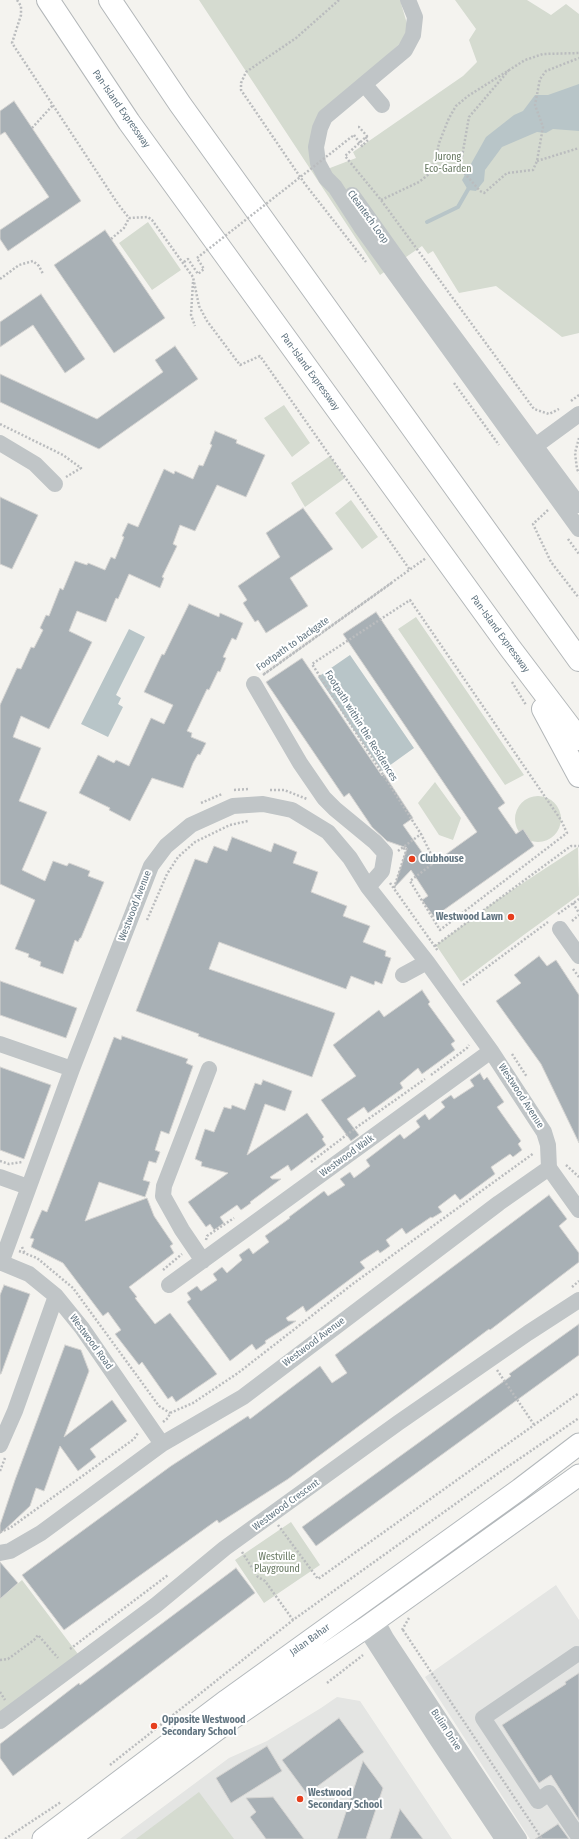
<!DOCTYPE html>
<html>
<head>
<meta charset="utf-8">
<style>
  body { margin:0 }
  canvas { display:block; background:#f4f3ef }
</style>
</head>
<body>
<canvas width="579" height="1839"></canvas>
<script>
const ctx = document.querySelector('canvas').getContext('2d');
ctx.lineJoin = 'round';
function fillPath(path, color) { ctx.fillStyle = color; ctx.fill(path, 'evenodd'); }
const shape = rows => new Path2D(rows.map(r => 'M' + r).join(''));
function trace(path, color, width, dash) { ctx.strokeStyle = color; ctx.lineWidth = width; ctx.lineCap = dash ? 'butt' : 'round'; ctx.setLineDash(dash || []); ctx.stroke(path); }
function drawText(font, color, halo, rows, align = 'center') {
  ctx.font = font + ' "Fira Sans Condensed",sans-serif'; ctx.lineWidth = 4; ctx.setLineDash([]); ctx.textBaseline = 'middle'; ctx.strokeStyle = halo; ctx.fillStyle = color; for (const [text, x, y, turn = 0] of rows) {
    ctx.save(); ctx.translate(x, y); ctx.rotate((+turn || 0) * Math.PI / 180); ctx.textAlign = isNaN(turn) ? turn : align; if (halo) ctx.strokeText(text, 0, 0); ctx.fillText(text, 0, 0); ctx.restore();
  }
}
fillPath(shape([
  [556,1585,579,1620,579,1839,530,1839,425,1677],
  [337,1697,360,1701,452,1839,120,1839,229,1758,267,1741,321,1708]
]), '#e4e5e3');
fillPath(shape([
  [199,0,400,0,408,27,404,40,319,117,317,173,356,158,353,152,463,76,477,62,469,40,476,29,455,0,527,0,551,15,566,4,579,14,579,333,562,337,496,286,459,293,433,251,428,254,422,246,380,275],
  [148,222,181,270,152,290,119,243],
  [284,405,310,443,292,457,264,418],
  [330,456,345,478,305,507,291,483],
  [351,500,378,537,362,549,335,513],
  [416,617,524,775,505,785,398,629],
  [435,782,461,818,453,840,439,835,418,803],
  '515 819a23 23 0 1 1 46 0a23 23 0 1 1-46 0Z',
  [578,847,579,895,525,934,461,982,436,945,497,900],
  [291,1522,320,1565,264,1603,235,1560],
  [22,1580,81,1658,0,1720,0,1599],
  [199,1792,234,1839,136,1839]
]), '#d5dbd0');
fillPath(shape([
  [579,84,579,131,553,129,546,133,537,132,502,147,485,170,484,181,476,191,468,190,462,180,486,137,514,115,523,111,535,95,548,95],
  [129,629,145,637,116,695,121,698,118,704,123,707,108,737,81,724],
  [350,655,414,748,382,771,318,677]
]), '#b8c5c8');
trace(shape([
  [427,222,458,207,470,186]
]), '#b8c5c8', 4);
const building = shape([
  [14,101,81,201,8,251,0,239,0,230,49,197,5,132,0,135,0,111,14,101],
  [105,230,165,318,114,353,54,265,105,230],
  [41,294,85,359,65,373,33,325,0,347,0,322,41,294],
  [175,346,198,379,99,449,0,402,0,374,97,419,163,372,155,360,175,346],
  [215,431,237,440,236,443,265,455,246,497,217,485,195,531,180,525,173,544,177,546,162,577,164,578,160,588,129,574,118,599,116,598,106,622,77,611,69,631,92,642,49,729,21,716,13,737,41,748,19,801,47,812,22,870,45,881,53,861,67,866,69,863,90,871,88,876,104,882,81,938,80,938,78,942,75,940,63,974,40,966,41,962,28,957,29,954,15,949,35,900,0,884,0,705,17,668,21,669,31,647,34,648,43,630,40,628,46,615,49,616,60,588,63,590,75,561,87,565,88,563,105,570,111,557,115,559,124,537,122,536,128,523,138,527,164,469,174,474,175,471,193,479,199,465,203,466,212,445,210,444,215,431],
  [0,497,38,515,12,569,0,564,0,497],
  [303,508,333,549,290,578,308,606,266,633,258,620,255,622,243,603,247,600,238,586,280,557,266,533,303,508],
  [189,604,219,617,220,613,243,623,236,640,232,638,223,657,226,658,220,672,218,671,209,690,207,689,187,731,192,733,191,737,206,743,200,755,198,754,193,763,183,788,152,778,130,821,109,810,110,808,79,793,98,755,114,763,116,760,129,766,151,718,164,724,173,705,144,692,162,654,164,655,189,604],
  [376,612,505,803,498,808,516,834,523,829,534,846,434,917,422,900,428,896,411,870,394,888,407,848,387,841,372,827,349,793,344,797,266,682,302,658,382,776,384,774,413,818,403,825,431,865,477,832,343,634,376,612],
  [232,837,271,852,274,843,297,852,293,863,318,872,311,892,347,906,343,916,370,926,363,942,386,951,385,956,391,958,382,984,375,981,374,985,351,976,346,989,219,942,209,969,335,1013,312,1077,198,1036,199,1034,136,1011,195,859,207,863,214,846,227,851,232,837],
  [539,956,547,966,556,960,579,995,579,1143,541,1064,496,1001,521,983,514,975,539,956],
  [0,981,77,1008,66,1038,0,1015,0,981],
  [422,990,430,1002,428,1004,455,1041,451,1044,455,1050,422,1074,418,1068,400,1083,403,1088,368,1113,364,1107,347,1119,359,1135,351,1141,321,1100,356,1076,333,1045,379,1010,384,1017,422,990],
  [122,1036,188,1059,186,1063,193,1066,169,1134,161,1131,155,1150,160,1152,156,1163,149,1161,143,1180,150,1182,145,1197,99,1182,85,1221,147,1198,154,1216,173,1244,170,1246,174,1253,129,1287,137,1297,135,1298,155,1324,170,1313,217,1374,176,1402,172,1396,168,1399,142,1362,139,1365,115,1334,121,1330,108,1312,103,1316,63,1263,31,1247,34,1239,30,1238,42,1210,47,1212,114,1037,121,1040,122,1036],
  [0,1067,51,1085,24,1159,0,1150,0,1067],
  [480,1073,484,1080,487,1077,504,1102,497,1107,521,1141,518,1144,522,1150,513,1157,510,1154,491,1167,495,1174,460,1200,455,1194,438,1207,442,1212,432,1218,431,1217,406,1234,402,1228,386,1240,390,1246,380,1253,378,1250,360,1262,365,1268,306,1312,303,1306,286,1318,288,1321,296,1321,265,1341,266,1343,256,1350,252,1344,230,1361,187,1302,191,1299,187,1293,197,1286,201,1291,217,1280,213,1274,222,1267,227,1273,242,1260,239,1255,249,1248,253,1254,269,1242,265,1236,290,1218,289,1217,324,1191,328,1196,345,1185,340,1179,350,1172,354,1178,370,1166,366,1160,400,1134,404,1139,420,1127,416,1121,425,1114,429,1120,445,1107,441,1102,451,1095,454,1099,474,1086,470,1080,480,1073],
  [263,1080,292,1091,285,1111,265,1104,247,1155,307,1113,324,1137,322,1139,326,1145,291,1171,288,1165,270,1177,272,1179,281,1179,250,1202,251,1203,241,1210,237,1205,220,1217,224,1223,214,1230,210,1224,206,1227,188,1202,228,1173,201,1166,202,1162,195,1159,205,1129,214,1132,224,1107,231,1109,232,1105,245,1110,255,1083,261,1085,263,1080],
  [549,1195,567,1219,559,1226,579,1253,579,1262,490,1330,489,1329,288,1479,219,1523,217,1520,64,1630,22,1575,171,1466,248,1416,250,1419,320,1366,332,1383,347,1373,335,1355,549,1195],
  [4,1285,30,1294,1,1374,0,1374,0,1295,4,1285],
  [579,1324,579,1355,316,1546,302,1527,511,1376,509,1374,579,1324],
  [65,1345,81,1350,89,1371,64,1437,112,1400,127,1421,90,1449,96,1457,78,1471,60,1446,44,1491,36,1488,30,1506,0,1534,0,1525,15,1480,65,1345],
  [0,1562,18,1583,0,1599,0,1562],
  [236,1568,255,1593,13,1776,0,1758,0,1744,79,1683,80,1685,236,1568],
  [579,1673,579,1820,551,1775,539,1783,502,1725,566,1684,565,1682,579,1673],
  [339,1718,364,1752,307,1794,282,1760,339,1718],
  [267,1746,282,1771,231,1803,216,1778,267,1746],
  [363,1761,383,1788,366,1839,337,1839,363,1761],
  [273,1797,304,1839,266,1839,250,1817,256,1812,246,1798,273,1797],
  [400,1809,423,1839,390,1839,400,1809],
  [558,1824,569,1839,535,1839,558,1824]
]);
fillPath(building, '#a8b0b5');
trace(building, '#d5d4d2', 1);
const major = shape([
  [43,1839,227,1700,520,1489,579,1444],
  [69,1839,233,1718,365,1628,579,1475]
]);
const highway = shape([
  [48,0,129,122,510,648,579,739],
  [110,0,180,104,579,660],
  [543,709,579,776]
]);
trace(major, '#b3b8bb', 23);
trace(highway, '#b3b7b9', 24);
trace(shape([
  [17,0,21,6,21,15,12,43,118,204,129,218,148,217,152,220,193,277,199,306,207,321,240,365,260,356,410,570],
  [339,0,296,38,246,72,241,83,241,90,305,184,366,262],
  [509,70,469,117,460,168,480,191,484,193,507,173,533,170,537,161,543,127,535,105,540,79,546,71,579,58],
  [358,127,359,127,367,136,345,156,381,200,534,409,549,414,559,409],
  [32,128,53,105],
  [354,135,362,146,368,140,365,136],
  [537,161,579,148],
  [381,200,419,182,429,174,436,159,439,143,449,118,456,106,468,96,525,60,543,54,579,53],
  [111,239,124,228,129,218],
  [184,262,188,259,198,274,204,269,197,258],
  [0,279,19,265,33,261,39,266,43,274],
  [193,282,191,315,195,326],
  [454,383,499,445],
  [571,401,579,395],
  [0,424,63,455,81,468,66,477],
  [579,438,575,453,577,469,579,473],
  [548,510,533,524,551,562,579,598],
  [568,539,579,554],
  [264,674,426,558],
  [263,675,393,582],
  [512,682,526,705],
  [234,790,249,789],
  [270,790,284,790,307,799],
  [201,803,222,794],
  [398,851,421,834,435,862,410,881,440,930,567,833,561,820,410,600,312,664,421,834],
  [390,883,438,951],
  [394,888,407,848,401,849],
  [573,903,579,913],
  [558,914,579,899],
  [147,920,167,874,178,857,195,842,230,825,248,821],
  [572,921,579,915],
  [435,946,571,846,579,846],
  [573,969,579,977],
  [463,985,548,922],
  [512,1054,527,1077],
  [431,1075,467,1048,469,1045],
  [0,1161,9,1164,22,1162],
  [311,1162,357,1127,425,1079],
  [566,1165,579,1177],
  [206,1240,207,1236,234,1218],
  [22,1247,25,1254],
  [19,1251,37,1258,73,1288,159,1406,170,1413],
  [163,1270,182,1254],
  [572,1287,579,1281],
  [497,1370,535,1426],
  [163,1422,168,1418,170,1413,193,1403,238,1373,354,1283,534,1153],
  [0,1471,5,1458],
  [278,1525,318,1579,579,1393],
  [0,1532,10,1528,134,1439,138,1433],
  [242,1552,258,1577,265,1581,293,1620],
  [402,1630,409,1618],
  [403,1630,542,1839],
  [70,1649,168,1575],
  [0,1660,8,1659,34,1640,38,1635,58,1658],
  [327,1683,363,1655],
  [0,1692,5,1700],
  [110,1765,293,1620,500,1472,579,1418],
  [5,1839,61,1802]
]), '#babcbe', 2.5, [2, 2]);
trace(shape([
  [408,0,415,17,413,35,405,50,325,117,320,128,316,147,318,163,326,178,335,187,361,227,579,529],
  [364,84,382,105],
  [352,195,416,285,579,505],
  [0,443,35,464,55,484],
  [527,452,579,414],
  [254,684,300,763,324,798,335,809,375,842,385,853,382,871,368,887],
  [560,929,579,956],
  [403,975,427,962],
  [0,1044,72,1069],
  [549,1168,579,1210],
  [0,1177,28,1187],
  [203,1261,182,1230,163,1196,164,1186,209,1069],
  [0,1262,29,1274,56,1296,82,1328,162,1444],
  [1,1263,72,1069,151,866,166,846,191,825,233,806,263,804,292,810,328,832,350,858,368,887,427,962,491,1051,544,1132,548,1145,549,1168],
  [169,1285,491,1051],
  [0,1445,15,1411,56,1296],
  [0,1553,10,1551,41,1533,162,1444,243,1397,499,1203,549,1168],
  [376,1620,386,1638,519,1839],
  [365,1628,437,1740,503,1839],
  [577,1654,483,1718,538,1801,549,1793,579,1837],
  [0,1721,156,1605,225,1548,398,1423,528,1333,579,1300]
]), '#c0c5c7', 16);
trace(major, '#fff', 21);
trace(highway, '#fff', 22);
trace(shape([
  [197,258,354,135]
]), '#babcbe', 2.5, [2, 2]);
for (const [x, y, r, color] of [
  [412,859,4,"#e63e1d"],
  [511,917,4,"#e63e1d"],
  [154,1726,4,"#e63e1d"],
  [300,1799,4,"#e63e1d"]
]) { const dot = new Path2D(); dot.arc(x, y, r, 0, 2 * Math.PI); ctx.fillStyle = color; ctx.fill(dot); trace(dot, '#fff', 1.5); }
drawText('10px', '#627581', '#fff', [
  ["Pan-Island Expressway",121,109,55],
  ["Cleantech Loop",368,217,54],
  ["Pan-Island Expressway",310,372,54],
  ["Pan-Island Expressway",500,634,54],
  ["Footpath to backgate",293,644,-35],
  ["Footpath within the Residences",361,726,58],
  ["Westwood Avenue",135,906,-69],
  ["Westwood Avenue",521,1096,57],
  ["Westwood Walk",347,1156,-36],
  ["Westwood Road",91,1342,54],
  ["Westwood Avenue",314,1342,-37],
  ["Westwood Crescent",286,1505,-36],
  ["Jalan Bahar",310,1640,-36],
  ["Bulim Drive",446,1730,57]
]);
drawText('10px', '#677861', '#fff', [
  ["Jurong",448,157],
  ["Eco-Garden",448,169],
  ["Westville",277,1557],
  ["Playground",277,1569]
]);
drawText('bold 10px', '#627581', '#fff', [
  ["Clubhouse",420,859],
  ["Westwood Lawn",503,917,"right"],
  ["Opposite Westwood",162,1720],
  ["Secondary School",162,1732],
  ["Westwood",308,1793],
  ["Secondary School",308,1805]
], 'left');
</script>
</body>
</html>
